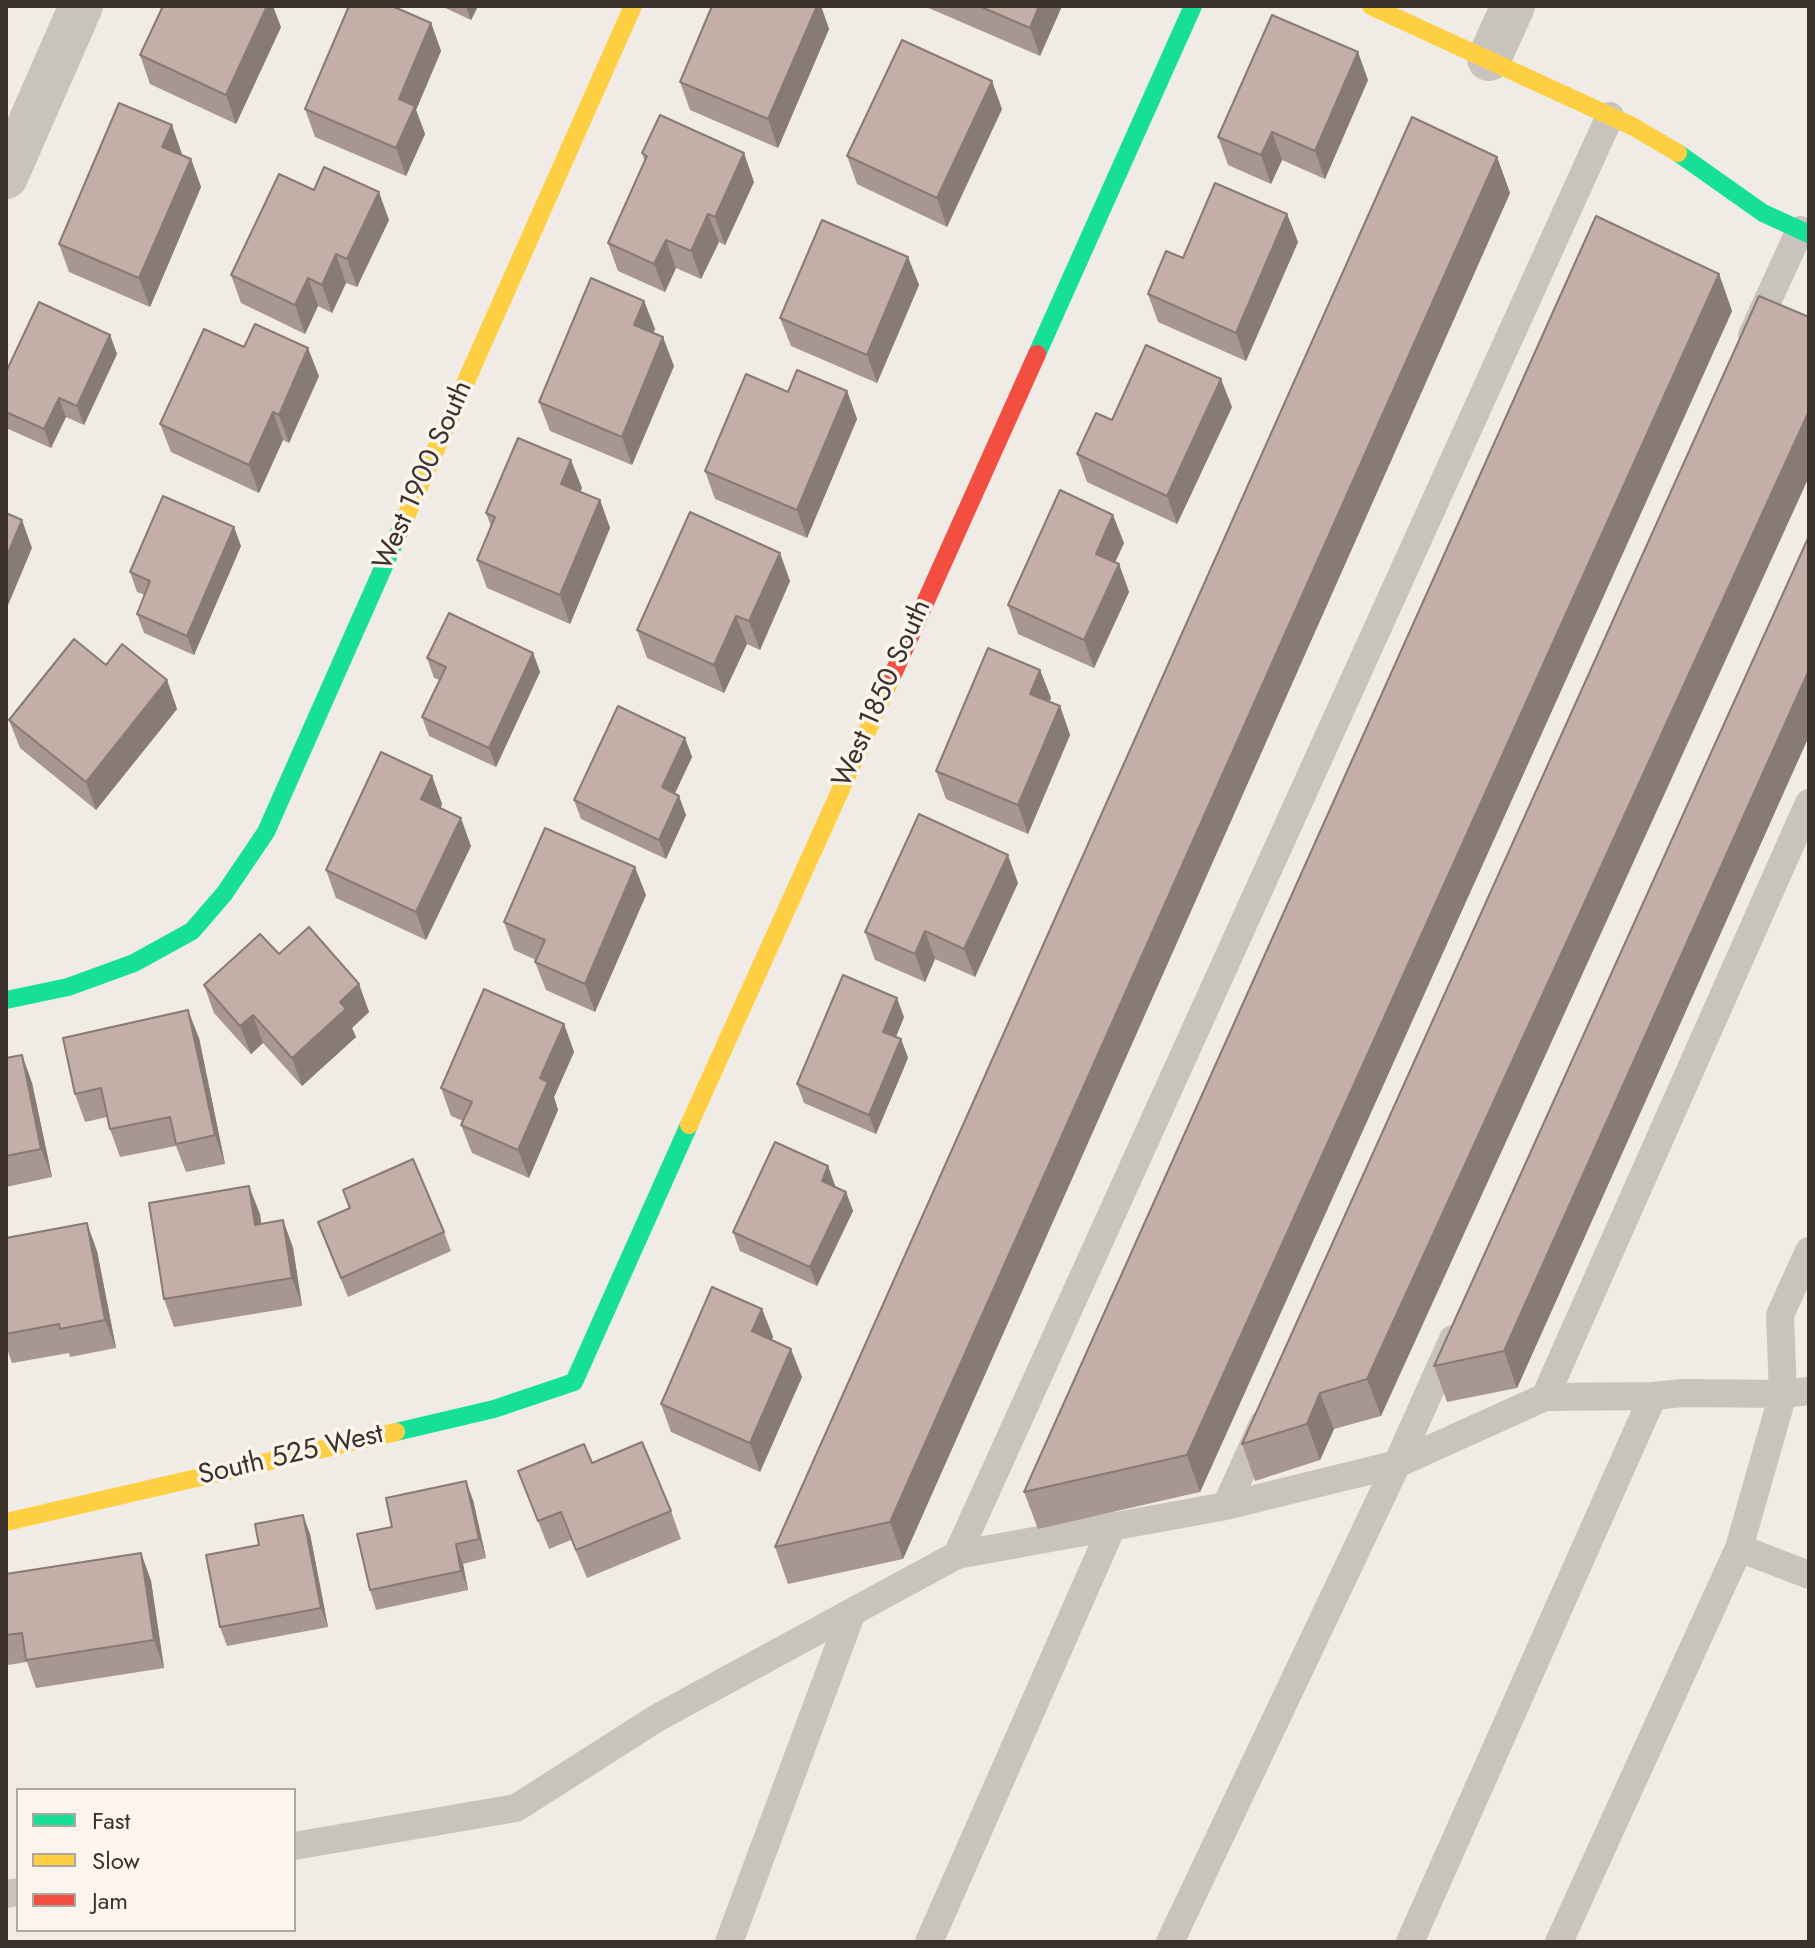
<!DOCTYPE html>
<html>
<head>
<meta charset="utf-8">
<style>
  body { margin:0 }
  #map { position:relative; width:1815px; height:1948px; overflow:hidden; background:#f0ebe5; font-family:Jost,sans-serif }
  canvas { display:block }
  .frame { position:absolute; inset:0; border:8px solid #3b302b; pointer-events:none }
  .legend { position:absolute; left:16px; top:1788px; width:280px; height:144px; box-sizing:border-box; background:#fbf5ee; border:2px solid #aea6a0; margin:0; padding:10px 14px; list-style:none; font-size:24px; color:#3b302b }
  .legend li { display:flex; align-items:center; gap:16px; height:40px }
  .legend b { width:40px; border:2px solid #aea6a0 }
</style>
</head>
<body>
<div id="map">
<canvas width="1815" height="1948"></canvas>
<div class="frame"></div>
<ul class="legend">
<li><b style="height:10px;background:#16e098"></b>Fast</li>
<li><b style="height:10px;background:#ffcf43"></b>Slow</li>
<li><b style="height:10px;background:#f24e42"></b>Jam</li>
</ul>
</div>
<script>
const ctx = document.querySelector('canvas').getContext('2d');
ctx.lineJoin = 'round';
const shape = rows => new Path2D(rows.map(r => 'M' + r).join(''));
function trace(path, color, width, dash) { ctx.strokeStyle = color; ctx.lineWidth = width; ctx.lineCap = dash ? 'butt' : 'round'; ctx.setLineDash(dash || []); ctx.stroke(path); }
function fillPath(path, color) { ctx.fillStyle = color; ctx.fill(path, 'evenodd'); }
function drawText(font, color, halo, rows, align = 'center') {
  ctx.font = font + ' Jost,sans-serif'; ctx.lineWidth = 7; ctx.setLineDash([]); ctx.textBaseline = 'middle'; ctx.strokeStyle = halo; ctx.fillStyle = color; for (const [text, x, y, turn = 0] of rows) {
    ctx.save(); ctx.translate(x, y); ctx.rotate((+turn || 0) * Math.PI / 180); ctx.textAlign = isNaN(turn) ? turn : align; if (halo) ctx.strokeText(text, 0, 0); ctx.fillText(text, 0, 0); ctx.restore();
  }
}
trace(shape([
  [1752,335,1800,230],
  [1809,803,1545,1397,1653,1396,1683,1393,1783,1394,1780,1315,1809,1251],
  [1809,1391,1783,1394,1739,1548,1809,1575],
  [1263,1424,1226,1506,1397,1464,1453,1339],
  [1226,1506,957,1555,1610,116],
  [294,1846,516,1808,657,1718,957,1555],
  [6,1894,18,1892],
  [729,1942,852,1612],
  [929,1942,1112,1527],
  [1170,1942,1397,1464,1545,1397],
  [1410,1942,1653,1396],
  [1559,1942,1739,1548]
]), '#c9c3be', 28);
trace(shape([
  [1489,59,1513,6],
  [6,177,81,6]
]), '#c9c3be', 44);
trace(shape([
  [1678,153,1763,213,1809,234],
  [1037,354,1193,6],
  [6,1000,68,987,134,963,192,931,224,894,266,832,407,514],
  [396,1432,494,1409,574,1382,689,1125]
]), '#16e098', 18);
trace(shape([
  [1371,6,1632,126,1678,153],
  [407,514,633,6],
  [689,1125,893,674],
  [6,1522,396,1432]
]), '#ffcf43', 18);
trace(shape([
  [893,674,1037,354]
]), '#f24e42', 18);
fillPath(shape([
  [441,6,478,6,471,20],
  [712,6,821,6,829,29,778,148,690,110,680,82],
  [924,6,1062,6,1040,56],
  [431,23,441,51,416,110,425,134,406,176,315,137,305,109],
  [281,27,236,124,150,84,140,55],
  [1368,80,1325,179,1282,160,1271,184,1228,165,1218,137],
  [1002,109,947,227,857,184,847,156],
  [642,153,754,182,725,245,719,242,701,279,676,268,665,292,618,271,608,243,645,162],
  [182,154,182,155,191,159,201,187,150,307,69,272,59,244],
  [1497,157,1510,193,903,1559,788,1584,775,1547],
  [314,190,389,220,357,287,346,283,332,313,318,306,305,334,241,303,231,275],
  [1287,214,1298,242,1246,361,1158,322,1148,294,1183,258],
  [908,257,919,285,877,383,791,346,780,318],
  [1719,274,1732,311,1200,1492,1038,1529,1024,1492],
  [1759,296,1381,1416,1334,1429,1320,1460,1255,1481,1242,1444],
  [644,301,655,329,653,333,674,366,632,465,550,431,539,402],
  [110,335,117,354,84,425,66,417,51,448,6,428,6,372],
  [244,347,319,376,289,443,283,440,259,493,171,452,160,424],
  [847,391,857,419,807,538,715,499,705,471,788,392],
  [1232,407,1177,524,1087,482,1077,454,1112,420],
  [582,488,580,492,600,500,610,528,570,624,487,588,477,560,491,526,486,513],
  [1809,536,1809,736,1517,1388,1447,1402,1434,1366],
  [1124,543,1115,562,1119,564,1129,592,1094,668,1018,634,1008,605],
  [241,546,194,655,144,633,137,614,145,595,137,592,130,572],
  [790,581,760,650,747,644,724,693,647,658,637,630],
  [533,653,540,672,496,767,429,736,422,717,440,680,434,678,427,658],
  [106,665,167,680,177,709,96,810,20,748,9,720],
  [1040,670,1051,698,1049,702,1060,706,1070,735,1028,834,946,799,936,771],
  [685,738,692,757,675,793,686,815,666,859,581,819,574,800],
  [432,776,442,804,441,808,471,846,426,940,336,898,326,870],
  [1018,883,975,977,935,959,925,982,875,960,865,932],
  [646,895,595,1012,546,990,535,962,536,960,514,950,504,922],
  [279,954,359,984,369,1012,352,1028,356,1037,302,1086,263,1043,251,1054,214,1013,204,985],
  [904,1017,896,1037,901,1039,908,1058,876,1134,804,1103,797,1084],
  [564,1024,574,1052,554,1097,558,1110,529,1178,472,1153,461,1125,463,1121,451,1116,441,1088],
  [199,1038,225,1164,186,1172,176,1146,120,1157,110,1129,107,1117,85,1122,75,1094],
  [22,1055,32,1083,52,1177,6,1187,6,1058],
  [828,1166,835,1187,846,1192,853,1211,817,1286,740,1251,733,1232],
  [343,1190,444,1232,451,1251,348,1297,318,1222,349,1209],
  [260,1214,261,1224,283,1220,293,1248,302,1306,174,1327,164,1299],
  [6,1238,97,1251,116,1348,70,1357,69,1353,12,1363,6,1346],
  [762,1309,773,1337,771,1340,802,1377,760,1472,671,1432,661,1404],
  [592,1463,671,1511,681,1539,587,1578,571,1540,549,1549,518,1471],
  [473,1500,486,1558,463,1564,468,1590,376,1610,370,1590,392,1527],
  [310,1534,328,1627,227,1646,220,1627,259,1545],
  [141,1553,151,1581,164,1668,36,1688,27,1662,8,1665,6,1659,6,1574]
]), '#a89690');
fillPath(shape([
  [267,6,273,6,281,27,236,124,226,95],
  [466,6,478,6,471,20],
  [817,6,821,6,829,29,778,148,768,119],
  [1039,6,1062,6,1040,56,1030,28],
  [431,23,441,51,416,110,425,134,406,176,396,148,399,99],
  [1358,52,1368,80,1325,179,1315,151],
  [992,81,1002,109,947,227,937,198],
  [172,125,182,154,173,175,162,147],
  [1272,132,1282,160,1271,184,1261,155],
  [744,153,754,182,725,245,715,217],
  [1497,157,1510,193,903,1559,890,1522],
  [191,159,201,187,150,307,139,278],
  [379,192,389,220,357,287,347,259],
  [708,214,719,242,701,279,691,251],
  [1287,214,1298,242,1246,361,1236,333],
  [666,240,676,268,665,292,654,264],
  [336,254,346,283,332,313,322,285],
  [908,257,919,285,877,383,867,355],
  [1719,274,1732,311,1200,1492,1187,1455],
  [308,278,318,306,305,334,295,305],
  [644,301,655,329,645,353,634,325],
  [110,335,117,354,84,425,77,406],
  [663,337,674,366,632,465,622,437],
  [308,348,319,376,289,443,279,415],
  [1221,379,1232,407,1177,524,1167,496],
  [847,391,857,419,807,538,797,510],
  [59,398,66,417,51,448,44,429],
  [1809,411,1809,477,1381,1416,1367,1379],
  [273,412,283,440,259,493,249,465],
  [571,460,582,488,572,512,561,484],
  [600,500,610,528,570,624,560,595],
  [1113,515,1124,543,1106,582,1096,554],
  [22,520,32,548,6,610,6,558],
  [234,527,241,546,194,655,187,636],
  [780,553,790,581,760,650,749,621],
  [1119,564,1129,592,1094,668,1084,640],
  [736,616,747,644,724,693,714,665],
  [533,653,540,672,496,767,489,748],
  [1040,670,1051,698,1040,722,1030,694],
  [1809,670,1809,736,1517,1388,1504,1351],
  [167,680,177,709,96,810,86,782],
  [1060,706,1070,735,1028,834,1018,805],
  [685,738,692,757,669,806,662,787],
  [432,776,442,804,431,827,421,799],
  [679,796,686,815,666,859,659,840],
  [461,818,471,846,426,940,416,912],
  [1008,855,1018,883,975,977,964,949],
  [635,867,646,895,595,1012,585,984],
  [925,931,935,959,925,982,915,954],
  [359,984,369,1012,352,1028,356,1037,302,1086,292,1058,340,1002],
  [897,998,904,1017,890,1051,883,1032],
  [188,1010,199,1038,225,1164,215,1135],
  [253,1015,263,1043,251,1054,240,1026],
  [564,1024,574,1052,554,1097,558,1110,529,1178,518,1150,540,1078],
  [901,1039,908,1058,876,1134,869,1115],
  [22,1055,32,1083,52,1177,41,1149],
  [828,1166,835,1185,829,1200,822,1181],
  [249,1186,260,1214,265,1253,255,1225],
  [846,1192,853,1211,817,1286,810,1267],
  [283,1220,293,1248,302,1306,292,1278],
  [87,1223,97,1251,116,1348,105,1320],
  [762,1309,773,1337,763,1360,752,1331],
  [791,1349,802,1377,760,1472,750,1443],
  [1320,1393,1334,1429,1320,1460,1307,1424],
  [466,1481,473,1500,486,1558,479,1539],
  [303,1515,310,1534,328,1627,321,1608],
  [456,1544,463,1564,468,1590,461,1571],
  [141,1553,151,1581,164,1668,154,1640]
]), '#887a75');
const building = shape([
  [163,6,267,6,226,95,140,55,163,6],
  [349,6,392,6,431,23,399,99,415,106,396,148,305,109,349,6],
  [712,6,817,6,768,119,680,82,712,6],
  [979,6,1039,6,1030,28,979,6],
  [1272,15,1358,52,1315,151,1272,132,1261,155,1218,137,1272,15],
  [902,40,992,81,937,198,847,156,902,40],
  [119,103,172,125,162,147,191,159,139,278,59,244,119,103],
  [660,115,744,153,715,217,708,214,691,251,666,240,654,264,608,243,647,156,642,153,660,115],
  [1412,117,1497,157,890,1522,775,1547,1412,117],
  [324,167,379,192,347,259,336,254,322,285,308,278,295,305,231,275,279,174,314,190,324,167],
  [1215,183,1287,214,1236,333,1148,294,1166,251,1183,258,1215,183],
  [1596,216,1719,274,1187,1455,1024,1492,1596,216],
  [822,220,908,257,867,355,780,318,822,220],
  [591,278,644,301,634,325,663,337,622,437,539,402,591,278],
  [1759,296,1809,317,1809,411,1367,1379,1320,1393,1307,1424,1242,1444,1759,296],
  [39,302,110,335,77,406,59,398,44,429,6,412,6,372,39,302],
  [255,324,308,348,279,415,273,412,249,465,160,424,204,329,244,347,255,324],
  [1146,345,1221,379,1167,496,1077,454,1096,413,1112,420,1146,345],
  [797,370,847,391,797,510,705,471,746,374,788,392,797,370],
  [518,438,571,460,561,484,600,500,560,595,477,560,495,517,486,513,518,438],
  [1060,490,1113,515,1096,554,1119,564,1084,640,1008,605,1060,490],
  [163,496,234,527,187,636,137,614,150,581,130,572,163,496],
  [690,512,780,553,749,621,736,616,714,665,637,630,690,512],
  [6,513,22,520,6,558,6,513],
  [1809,536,1809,670,1504,1351,1434,1366,1809,536],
  [449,613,533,653,489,748,422,717,446,667,427,658,449,613],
  [74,639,106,665,122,644,167,680,86,782,9,720,74,639],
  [988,648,1040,670,1030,694,1060,706,1018,805,936,771,988,648],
  [618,706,685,738,662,787,679,796,659,840,574,800,618,706],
  [381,752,432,776,421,799,461,818,416,912,326,870,381,752],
  [919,814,1008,855,964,949,925,931,915,954,865,932,919,814],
  [545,828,635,867,585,984,535,962,545,940,504,922,545,828],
  [309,927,359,984,340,1002,346,1009,292,1058,253,1015,240,1026,204,985,260,934,279,954,309,927],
  [843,975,897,998,883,1032,901,1039,869,1115,797,1084,843,975],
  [484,989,564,1024,540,1078,548,1082,518,1150,461,1125,472,1102,441,1088,484,989],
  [188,1010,215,1135,176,1144,170,1117,110,1129,101,1088,75,1094,63,1038,188,1010],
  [22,1055,41,1149,6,1156,6,1058,22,1055],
  [775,1142,828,1166,822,1181,846,1192,810,1267,733,1232,775,1142],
  [413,1159,444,1232,341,1278,318,1222,350,1208,343,1190,413,1159],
  [249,1186,255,1225,283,1220,292,1278,164,1299,149,1203,249,1186],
  [87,1223,105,1320,60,1329,59,1324,6,1334,6,1238,87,1223],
  [712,1287,762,1309,752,1331,791,1349,750,1443,661,1404,712,1287],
  [642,1442,671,1511,576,1550,561,1512,538,1521,518,1471,584,1444,592,1463,642,1442],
  [466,1481,479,1539,456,1544,461,1571,370,1590,357,1534,392,1527,386,1498,466,1481],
  [303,1515,321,1608,220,1627,206,1555,259,1545,255,1524,303,1515],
  [141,1553,154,1640,26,1660,22,1633,6,1635,6,1574,141,1553]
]);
fillPath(building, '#c3afa7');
trace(building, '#887a75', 2);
drawText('28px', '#3b302b', '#fbf5ee', [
  ["West 1900 South",424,476,-66],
  ["West 1850 South",883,694,-66],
  ["South 525 West",291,1456,-13]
]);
</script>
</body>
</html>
